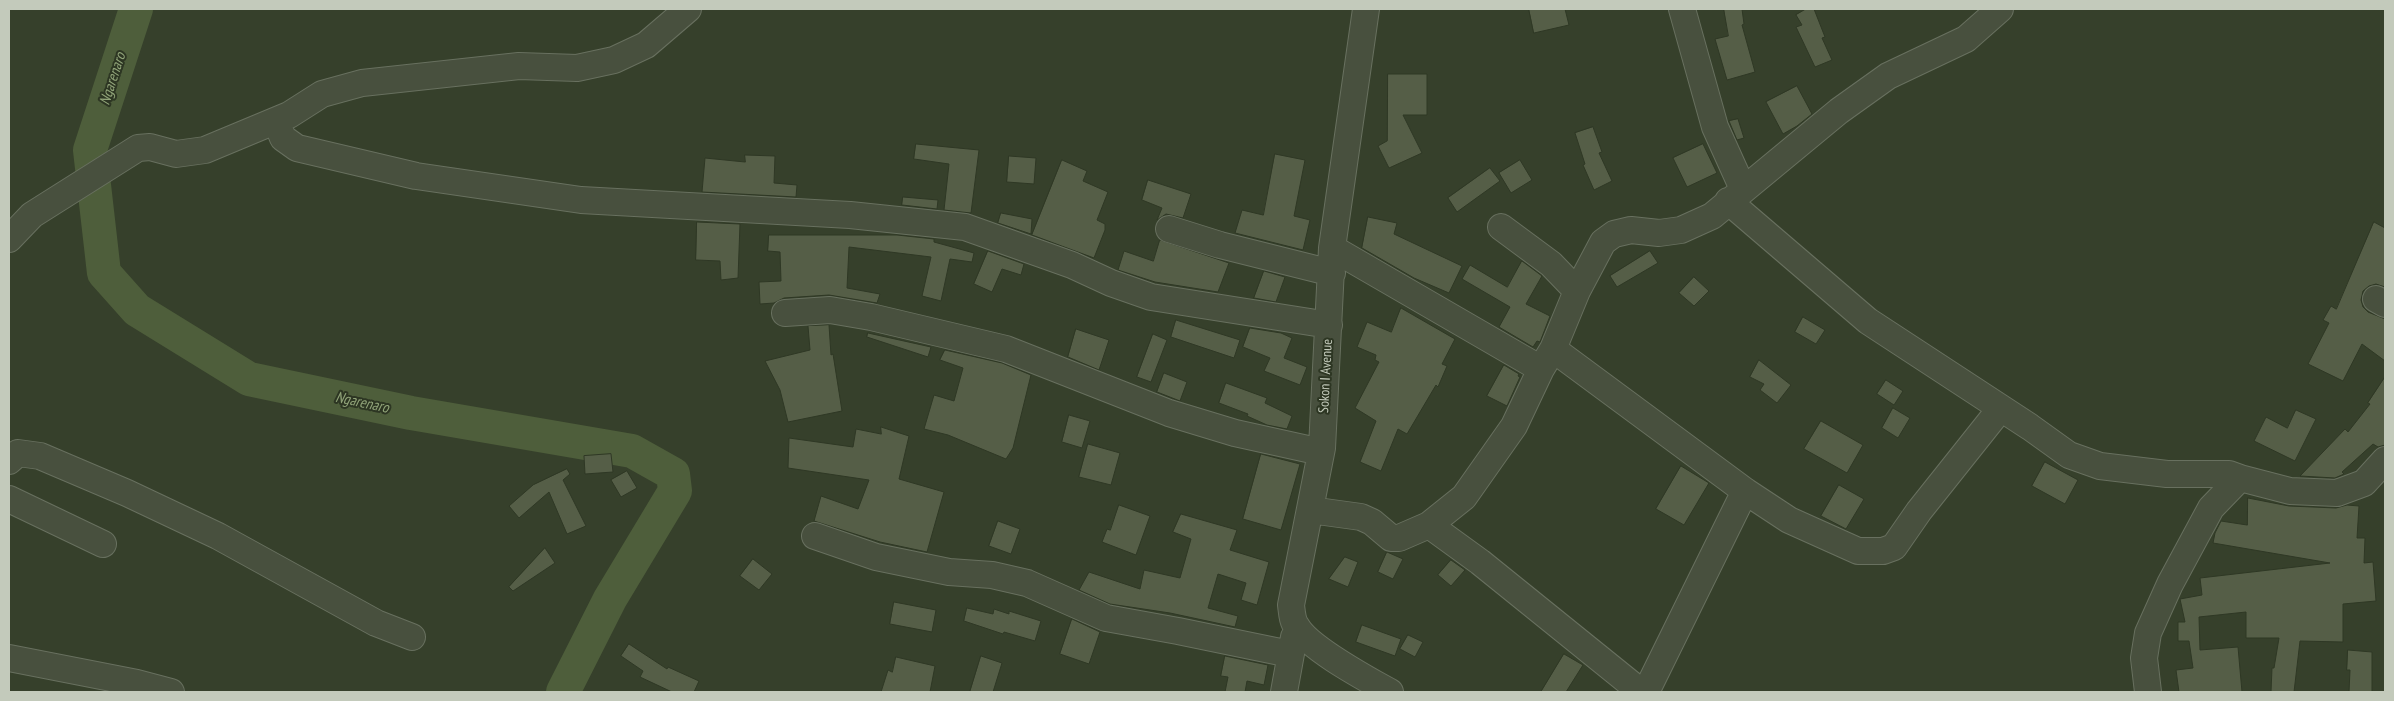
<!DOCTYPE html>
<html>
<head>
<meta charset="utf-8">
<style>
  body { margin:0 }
  #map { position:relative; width:2394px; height:701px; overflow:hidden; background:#36402b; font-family:"PT Sans Narrow",sans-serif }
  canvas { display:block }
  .frame { position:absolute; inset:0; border:10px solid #c3cabb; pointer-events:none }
</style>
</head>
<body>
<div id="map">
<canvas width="2394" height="701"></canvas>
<div class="frame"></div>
</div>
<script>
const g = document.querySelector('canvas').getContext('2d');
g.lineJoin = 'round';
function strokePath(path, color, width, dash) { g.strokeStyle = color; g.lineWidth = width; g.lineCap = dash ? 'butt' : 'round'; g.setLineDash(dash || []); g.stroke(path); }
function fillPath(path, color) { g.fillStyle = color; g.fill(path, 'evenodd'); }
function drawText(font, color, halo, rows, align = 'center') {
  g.font = font + ' "PT Sans Narrow",sans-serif'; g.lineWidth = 4; g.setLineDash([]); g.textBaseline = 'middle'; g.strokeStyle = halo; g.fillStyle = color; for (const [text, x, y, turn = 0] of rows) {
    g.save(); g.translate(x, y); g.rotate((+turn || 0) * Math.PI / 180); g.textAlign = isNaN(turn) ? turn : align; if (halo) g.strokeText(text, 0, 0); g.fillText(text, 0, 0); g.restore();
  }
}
const river = new Path2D(`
  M 136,9 L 90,150 L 104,273 L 137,310 L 249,379 L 411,413 L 632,451 L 673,474 L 675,491 L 610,599 L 563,692`);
const building = new Path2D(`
  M 1529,9 L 1565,9 L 1569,25 L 1534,33 Z
  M 1724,9 L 1742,9 L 1744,24 L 1742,25 L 1755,72 L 1727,80 L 1715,39 L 1728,36 Z
  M 1806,9 L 1814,9 L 1825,37 L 1822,38 L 1832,60 L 1815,67 L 1796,27 L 1802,25 L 1796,15 Z
  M 1388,74 L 1427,74 L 1427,115 L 1403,115 L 1422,153 L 1389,168 L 1378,146 L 1387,141 Z
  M 1797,86 L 1812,114 L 1797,126 L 1783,134 L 1766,102 Z
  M 1738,119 L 1744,138 L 1737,140 L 1729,121 Z
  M 1593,127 L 1602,152 L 1599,153 L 1612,181 L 1594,190 L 1583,165 L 1585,164 L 1575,133 Z
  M 916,144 L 979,150 L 971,213 L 944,210 L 949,164 L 914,159 Z
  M 1703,144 L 1717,173 L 1687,187 L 1673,158 Z
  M 1275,154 L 1305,160 L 1294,216 L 1310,220 L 1303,250 L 1235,233 L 1242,210 L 1263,215 Z
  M 745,155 L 775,156 L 774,183 L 797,185 L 796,197 L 702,192 L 705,158 L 745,162 Z
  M 1009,156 L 1036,158 L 1034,184 L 1007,182 Z
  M 1062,160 L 1087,171 L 1083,181 L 1108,192 L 1097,220 L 1105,224 L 1105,230 L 1094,258 L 1032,235 Z
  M 1520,160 L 1532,180 L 1511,193 L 1499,173 Z
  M 1490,168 L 1500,181 L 1457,212 L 1448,198 Z
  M 1148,180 L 1191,194 L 1183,218 L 1166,214 L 1157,220 L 1162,208 L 1142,200 Z
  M 903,197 L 938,200 L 937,209 L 902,205 Z
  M 1001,213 L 1032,219 L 1031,234 L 998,223 Z
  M 1368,217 L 1397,223 L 1394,234 L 1462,266 L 1449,293 L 1414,278 L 1362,248 Z
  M 697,222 L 740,224 L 738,278 L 721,280 L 720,261 L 696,260 Z
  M 2374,222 L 2385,228 L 2385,287 L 2376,284 L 2369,286 L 2363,291 L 2361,300 L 2363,307 L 2368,312 L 2385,319 L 2385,361 L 2362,344 L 2343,381 L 2308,364 L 2329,323 L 2323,320 L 2331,306 L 2336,309 Z
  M 769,235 L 897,235 L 934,239 L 934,242 L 974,253 L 972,262 L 950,259 L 941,301 L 922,296 L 931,257 L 849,247 L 847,288 L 880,294 L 877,303 L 829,295 L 784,298 L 774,303 L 760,304 L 759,282 L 781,281 L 780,252 L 768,251 Z
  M 1160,240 L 1229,263 L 1218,292 L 1155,282 L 1118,270 L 1124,251 L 1153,261 Z
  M 988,251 L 1024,264 L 1021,275 L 1002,269 L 992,292 L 974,284 Z
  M 1650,251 L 1658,263 L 1617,287 L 1610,276 Z
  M 1522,261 L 1542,276 L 1526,304 L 1550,316 L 1540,342 L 1537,341 L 1533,347 L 1499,327 L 1510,307 L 1462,279 L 1470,265 L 1507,287 Z
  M 1264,271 L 1285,277 L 1276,302 L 1254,298 Z
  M 1694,277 L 1709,291 L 1694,306 L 1679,293 Z
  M 1401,308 L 1455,339 L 1442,364 L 1447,366 L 1438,387 L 1436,385 L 1407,434 L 1398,429 L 1381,471 L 1360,462 L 1376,421 L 1355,408 L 1379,362 L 1375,360 L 1376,355 L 1357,347 L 1367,322 L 1391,332 Z
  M 1803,317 L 1825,330 L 1816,344 L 1795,332 Z
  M 1176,320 L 1240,340 L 1234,358 L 1171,337 Z
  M 829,325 L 831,355 L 833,354 L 842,411 L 788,422 L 780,390 L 765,361 L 810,350 L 808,326 Z
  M 1250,328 L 1281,333 L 1292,338 L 1284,358 L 1307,367 L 1300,385 L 1264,371 L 1270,358 L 1243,347 Z
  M 1076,329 L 1109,340 L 1099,370 L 1068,357 Z
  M 868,333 L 931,347 L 928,357 L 867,337 Z
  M 1153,334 L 1167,340 L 1151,382 L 1137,377 Z
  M 945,350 L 1002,363 L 1031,375 L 1013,448 L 1006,459 L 948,435 L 924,429 L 934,395 L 954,401 L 963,368 L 940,360 Z
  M 1759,360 L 1791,385 L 1777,403 L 1760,390 L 1764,384 L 1750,377 Z
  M 1504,365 L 1519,374 L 1518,376 L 1520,377 L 1507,406 L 1487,396 Z
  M 1164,373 L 1187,382 L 1180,401 L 1157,392 Z
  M 2385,377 L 2385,445 L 2378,447 L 2373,444 L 2342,472 L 2344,474 L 2335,478 L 2300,476 L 2345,429 L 2348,432 L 2370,404 L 2368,403 Z
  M 1886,380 L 1903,391 L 1894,405 L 1877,394 Z
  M 1226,383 L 1267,398 L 1265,403 L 1292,416 L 1287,429 L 1267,425 L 1247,416 L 1248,414 L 1219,403 Z
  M 1893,408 L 1910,418 L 1898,438 L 1882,428 Z
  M 2296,410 L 2316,419 L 2295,461 L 2254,441 L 2266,417 L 2287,428 Z
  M 1069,415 L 1090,421 L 1082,448 L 1062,442 Z
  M 1821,421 L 1863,445 L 1847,473 L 1804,449 Z
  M 881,427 L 909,436 L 899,479 L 944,492 L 927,552 L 880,542 L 814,521 L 821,496 L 858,509 L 869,480 L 788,468 L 789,438 L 853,447 L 856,429 L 881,434 Z
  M 1088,444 L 1120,453 L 1111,485 L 1079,477 Z
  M 611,454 L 613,472 L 585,474 L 584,456 Z
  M 1261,454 L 1300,464 L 1281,530 L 1243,519 Z
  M 2045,462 L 2078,480 L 2065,504 L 2032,486 Z
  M 1681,466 L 1709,483 L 1684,525 L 1656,509 Z
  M 567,469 L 570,474 L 563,480 L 586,526 L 567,534 L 549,492 L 519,518 L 509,506 L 533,485 Z
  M 627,471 L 637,488 L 621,497 L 611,480 Z
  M 1839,485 L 1864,499 L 1846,529 L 1821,516 Z
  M 2248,498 L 2289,506 L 2336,508 L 2347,505 L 2359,506 L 2357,538 L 2365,538 L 2364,563 L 2373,562 L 2376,601 L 2343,604 L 2343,642 L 2300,641 L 2294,692 L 2271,692 L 2272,668 L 2274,668 L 2279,638 L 2246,638 L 2246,612 L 2199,617 L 2200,650 L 2238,647 L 2242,692 L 2179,692 L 2176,670 L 2193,668 L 2189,641 L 2178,641 L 2178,622 L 2185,622 L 2180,599 L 2202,595 L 2200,578 L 2330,563 L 2213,543 L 2215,533 L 2221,521 L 2247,525 Z
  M 1119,505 L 1150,516 L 1136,555 L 1102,542 L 1107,529 L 1110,530 Z
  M 1181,514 L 1237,530 L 1230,550 L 1269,562 L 1257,605 L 1241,600 L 1246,583 L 1218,574 L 1208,608 L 1238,616 L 1235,627 L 1170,613 L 1110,604 L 1079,590 L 1089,572 L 1140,589 L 1144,570 L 1180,578 L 1191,539 L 1173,532 Z
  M 998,521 L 1020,529 L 1011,554 L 989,546 Z
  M 545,548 L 555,563 L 513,591 L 509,587 Z
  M 1387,552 L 1403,559 L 1393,579 L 1378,572 Z
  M 1345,557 L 1358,562 L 1348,587 L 1329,579 Z
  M 753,559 L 772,574 L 759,590 L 740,576 Z
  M 1451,560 L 1465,570 L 1451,586 L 1438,575 Z
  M 894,602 L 936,610 L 932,632 L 890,624 Z
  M 967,608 L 993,614 L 994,609 L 1009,614 L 1009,611 L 1041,621 L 1035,641 L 1004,632 L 1003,634 L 964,621 Z
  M 1072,619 L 1100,632 L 1089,664 L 1060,654 Z
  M 1362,625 L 1401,639 L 1395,656 L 1356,642 Z
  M 1408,635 L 1423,642 L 1415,657 L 1400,649 Z
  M 629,644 L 667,669 L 668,667 L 699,681 L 694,692 L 672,692 L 640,677 L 643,671 L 621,656 Z
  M 2348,650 L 2372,652 L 2372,692 L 2349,692 L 2350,670 L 2347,670 Z
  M 1564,654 L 1583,665 L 1566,692 L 1541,692 Z
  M 981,656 L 1002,663 L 993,692 L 970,692 Z
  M 1225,656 L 1268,665 L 1264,685 L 1247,681 L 1245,692 L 1225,692 L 1228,677 L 1221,676 Z
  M 896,657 L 935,666 L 930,692 L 881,692 L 888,670 L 892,672 Z`);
const minor = new Path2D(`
  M 1366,9 L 1332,248 L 1322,448 L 1291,605 C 1292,612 1292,621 1297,627 C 1310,649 1367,679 1390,692
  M 1682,9 L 1715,127 L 1743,189
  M 276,121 L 283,138 L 297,148 L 416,176 L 581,200 L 850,215 L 965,227 L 1072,265 L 1111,283 L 1151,297 L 1329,325
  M 1728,201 L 1868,321 L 2030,427 L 2069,455 L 2100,466 L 2167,474 L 2229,474 L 2240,478
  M 1501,227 L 1551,264 L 1577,291
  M 1169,229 L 1220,245 L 1332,273
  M 9,239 L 32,215 L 138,148 L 150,147 L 176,154 L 205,150 L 289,115 L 322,94 L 362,83 L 519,66 L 577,68 L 614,60 L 646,45 L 688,9
  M 1332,248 L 1541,369
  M 2376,299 L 2385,304
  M 785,313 L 830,310 L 871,317 L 1006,349 L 1169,413 L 1235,433 L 1321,452
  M 1553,349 L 1745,491 L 1789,520 L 1858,551 L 1883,551 L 1894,547 L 1919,511 L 2001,408
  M 9,461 L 18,453 L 40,456 L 127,493 L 218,536 L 376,623 L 412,637
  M 9,499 L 103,544
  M 1310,510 L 1361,517 L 1372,522 L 1391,538 L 1399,538 L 1429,525 L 1464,497 L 1514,426 L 1541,369 L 1553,349 L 1577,291 L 1603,242 L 1614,234 L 1631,230 L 1659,233 L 1681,230 L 1712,216 L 1839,111 L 1888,76 L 1966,39 L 2000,9
  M 1429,525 L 1480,562 L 1641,692
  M 815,536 L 876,557 L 949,572 L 992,575 L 1027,583 L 1106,618 L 1178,631 L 1290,654
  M 9,658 L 137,683 L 171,692
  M 1284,692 L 1294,637
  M 1646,692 L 1745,491
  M 2148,692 L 2144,658 L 2148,633 L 2170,584 L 2211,508 L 2240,478 L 2290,491 L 2337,493 L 2364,483 L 2385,460`);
const streetNames = [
  ["Sokon I Avenue",1326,376,-87]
];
const waterNames = [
  ["Ngarenaro",113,79,-72],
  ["Ngarenaro",362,403,12]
];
strokePath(river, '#4e5e3b', 34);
fillPath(building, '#555e47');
strokePath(building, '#2f3825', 1);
strokePath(minor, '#68705f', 28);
strokePath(minor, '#48503e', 26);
drawText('14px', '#c3cabb', '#2d3623', streetNames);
drawText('italic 15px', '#91a479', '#2d3623', waterNames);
</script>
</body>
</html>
